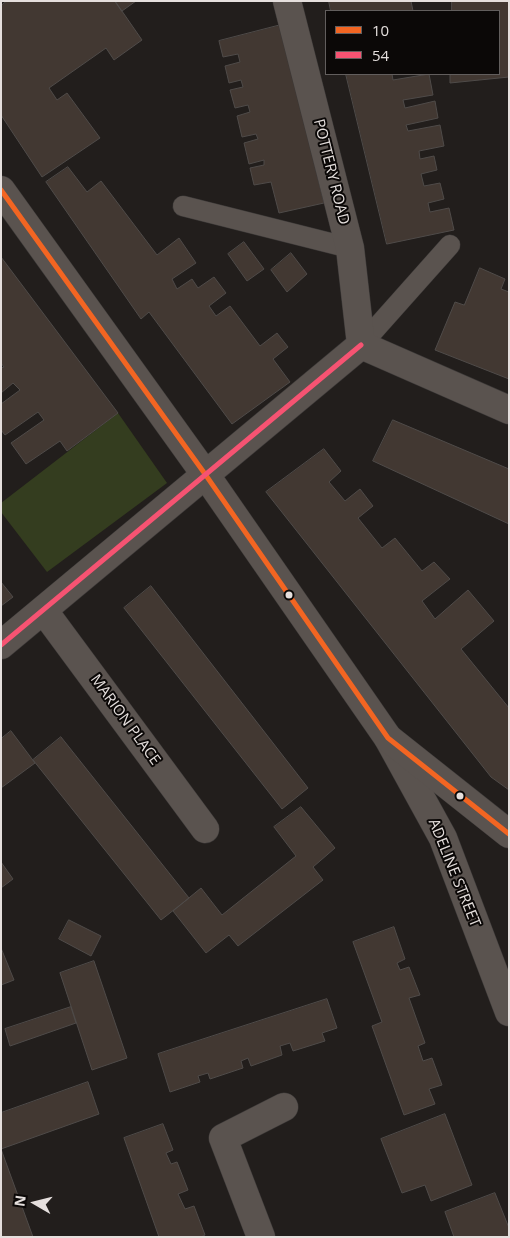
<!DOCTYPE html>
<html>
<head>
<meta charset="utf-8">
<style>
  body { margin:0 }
  #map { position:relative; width:510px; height:1238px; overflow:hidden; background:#221e1c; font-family:"Open Sans",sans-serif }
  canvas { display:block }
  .frame { position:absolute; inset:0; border:2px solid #e5dfdd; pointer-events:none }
  .legend { position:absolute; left:325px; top:10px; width:175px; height:65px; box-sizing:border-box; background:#0b0807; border:1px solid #625e5d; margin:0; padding:6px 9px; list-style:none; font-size:15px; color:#e5dfdd }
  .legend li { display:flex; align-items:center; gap:10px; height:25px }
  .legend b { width:25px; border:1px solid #625e5d }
  .north { position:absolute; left:10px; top:1178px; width:50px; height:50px; -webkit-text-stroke:4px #0b0807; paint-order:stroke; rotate:278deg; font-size:14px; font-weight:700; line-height:20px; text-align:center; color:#e5dfdd }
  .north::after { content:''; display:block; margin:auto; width:18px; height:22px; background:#e5dfdd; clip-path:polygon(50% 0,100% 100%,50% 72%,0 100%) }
</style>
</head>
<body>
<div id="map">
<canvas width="510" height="1238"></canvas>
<div class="frame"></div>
<ul class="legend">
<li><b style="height:6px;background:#f26522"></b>10</li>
<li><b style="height:6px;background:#f65372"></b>54</li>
</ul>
<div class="north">N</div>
</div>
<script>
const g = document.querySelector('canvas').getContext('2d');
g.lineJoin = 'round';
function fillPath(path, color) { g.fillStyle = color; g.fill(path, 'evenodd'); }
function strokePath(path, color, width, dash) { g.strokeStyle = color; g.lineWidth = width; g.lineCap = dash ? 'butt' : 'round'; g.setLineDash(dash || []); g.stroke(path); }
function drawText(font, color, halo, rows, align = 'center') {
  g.font = font + ' "Open Sans",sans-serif'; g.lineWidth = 4; g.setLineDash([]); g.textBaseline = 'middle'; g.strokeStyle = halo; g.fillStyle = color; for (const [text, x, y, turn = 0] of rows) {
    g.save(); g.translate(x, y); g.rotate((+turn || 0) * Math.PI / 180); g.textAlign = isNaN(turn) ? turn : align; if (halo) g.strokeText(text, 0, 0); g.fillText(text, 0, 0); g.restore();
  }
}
const green = new Path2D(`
  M 118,413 L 167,483 L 47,572 L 1,512 L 1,503 Z`);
const building = new Path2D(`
  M 7,1 L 115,1 L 142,40 L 114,60 L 106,48 L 49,88 L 57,100 L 67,93 L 100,138 L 42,177 L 1,115 L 1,6 Z
  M 115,1 L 136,1 L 122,11 Z
  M 329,1 L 411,1 L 413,11 L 331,11 Z
  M 452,1 L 509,1 L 509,77 L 450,83 L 450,74 L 499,74 L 499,11 L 452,11 Z
  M 281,25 L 324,203 L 279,213 L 271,182 L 254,185 L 250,168 L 264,165 L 264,160 L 249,164 L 244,143 L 258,139 L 256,134 L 242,137 L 237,116 L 250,112 L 248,105 L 235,108 L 230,90 L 243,87 L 241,80 L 229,83 L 225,66 L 240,62 L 238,54 L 223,57 L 219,41 Z
  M 346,74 L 392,74 L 393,80 L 429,74 L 433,95 L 403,100 L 405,108 L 435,101 L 438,118 L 406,125 L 408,131 L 440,125 L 444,146 L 419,151 L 420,159 L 434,156 L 437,170 L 421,174 L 424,186 L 440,183 L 444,199 L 428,203 L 430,212 L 449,208 L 454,230 L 387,244 Z
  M 68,167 L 87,192 L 101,181 L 157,255 L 179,238 L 196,263 L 172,279 L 177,289 L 192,279 L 198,288 L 214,277 L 226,293 L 209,306 L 216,316 L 230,306 L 260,346 L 277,333 L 288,347 L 273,359 L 290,382 L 232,424 L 149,312 L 141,319 L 46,182 Z
  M 244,242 L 264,269 L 247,281 L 228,254 Z
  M 291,253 L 307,274 L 287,292 L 271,270 Z
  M 1,257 L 118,413 L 67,451 L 60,441 L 26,464 L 11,443 L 44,420 L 38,412 L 5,435 L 1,430 L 1,404 L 20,390 L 13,383 L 1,393 L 1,368 L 4,367 L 1,363 Z
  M 480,268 L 505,279 L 501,289 L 509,292 L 509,379 L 435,350 L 455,302 L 464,305 Z
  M 393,420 L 509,469 L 509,524 L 373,461 Z
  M 324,449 L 341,471 L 329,482 L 345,501 L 360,489 L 373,506 L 358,518 L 382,548 L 395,538 L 422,571 L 434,562 L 450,579 L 422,601 L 435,619 L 468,590 L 494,621 L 461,649 L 509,708 L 509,790 L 491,777 L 266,492 Z
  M 1,582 L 13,597 L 1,606 Z
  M 151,586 L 308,788 L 282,809 L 124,608 Z
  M 11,731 L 35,763 L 1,788 L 1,739 Z
  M 61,737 L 189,898 L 161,920 L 33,760 Z
  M 301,807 L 335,848 L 313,867 L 323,880 L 238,946 L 229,935 L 206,953 L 173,911 L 201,888 L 222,915 L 296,856 L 274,827 Z
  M 1,862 L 13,879 L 1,888 Z
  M 69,920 L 101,936 L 91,956 L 59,939 Z
  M 394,927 L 405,959 L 397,963 L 400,970 L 409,967 L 420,995 L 409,998 L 425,1043 L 418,1046 L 423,1061 L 432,1058 L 442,1085 L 429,1089 L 435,1104 L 404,1115 L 372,1026 L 382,1022 L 353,942 Z
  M 1,948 L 14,980 L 1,985 Z
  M 94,961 L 127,1058 L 92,1070 L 60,973 Z
  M 327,999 L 337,1028 L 322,1033 L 325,1041 L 293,1051 L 290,1043 L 280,1046 L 282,1055 L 251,1066 L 248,1058 L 241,1061 L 243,1068 L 210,1079 L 208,1073 L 198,1076 L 200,1082 L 170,1092 L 158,1054 Z
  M 71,1007 L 76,1023 L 10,1046 L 5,1029 Z
  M 88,1082 L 99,1114 L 1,1149 L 33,1237 L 1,1237 L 1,1113 Z
  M 445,1114 L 472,1185 L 431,1201 L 425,1185 L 402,1193 L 381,1139 Z
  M 163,1124 L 173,1150 L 166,1153 L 171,1164 L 177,1162 L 188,1190 L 178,1194 L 185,1209 L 194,1206 L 205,1235 L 201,1237 L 159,1237 L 124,1138 Z
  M 495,1193 L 509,1228 L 509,1237 L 454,1237 L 445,1212 Z`);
const service = new Path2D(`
  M 183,206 L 350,248
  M 361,345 L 450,245`);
const minor = new Path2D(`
  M 287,1 L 350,248 L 361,345
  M 361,345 L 509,410
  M 44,611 L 205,829
  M 1,645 L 361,345
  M 388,738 L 443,838 L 509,1012
  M 261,1237 L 223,1138 L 284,1107`);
const tertiary = new Path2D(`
  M 1,190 L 205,474 L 388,738 L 509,834`);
const bus1 = new Path2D(`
  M 1,190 L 205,474 L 388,738 L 509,834`);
const bus2 = new Path2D(`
  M 1,645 L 361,345`);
const markers = [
  [289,595,4.5,"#e5dfdd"],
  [460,796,4.5,"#e5dfdd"]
];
const streetNames = [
  ["POTTERY ROAD",331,172,76],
  ["MARION PLACE",125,720,54],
  ["ADELINE STREET",454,873,68]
];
fillPath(green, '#343d1f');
fillPath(building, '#423832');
strokePath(building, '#4f4b49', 1);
strokePath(service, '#3c3938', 21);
strokePath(minor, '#3c3938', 29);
strokePath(tertiary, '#3c3938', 29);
strokePath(service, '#5a534f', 20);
strokePath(minor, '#5a534f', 28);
strokePath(tertiary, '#5a534f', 28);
strokePath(bus1, '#f26522', 5);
strokePath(bus2, '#f65372', 5);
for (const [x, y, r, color] of markers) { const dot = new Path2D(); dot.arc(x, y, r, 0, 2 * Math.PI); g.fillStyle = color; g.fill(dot); strokePath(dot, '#0b0807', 2); }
drawText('15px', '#e5dfdd', '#0b0807', streetNames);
</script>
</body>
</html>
